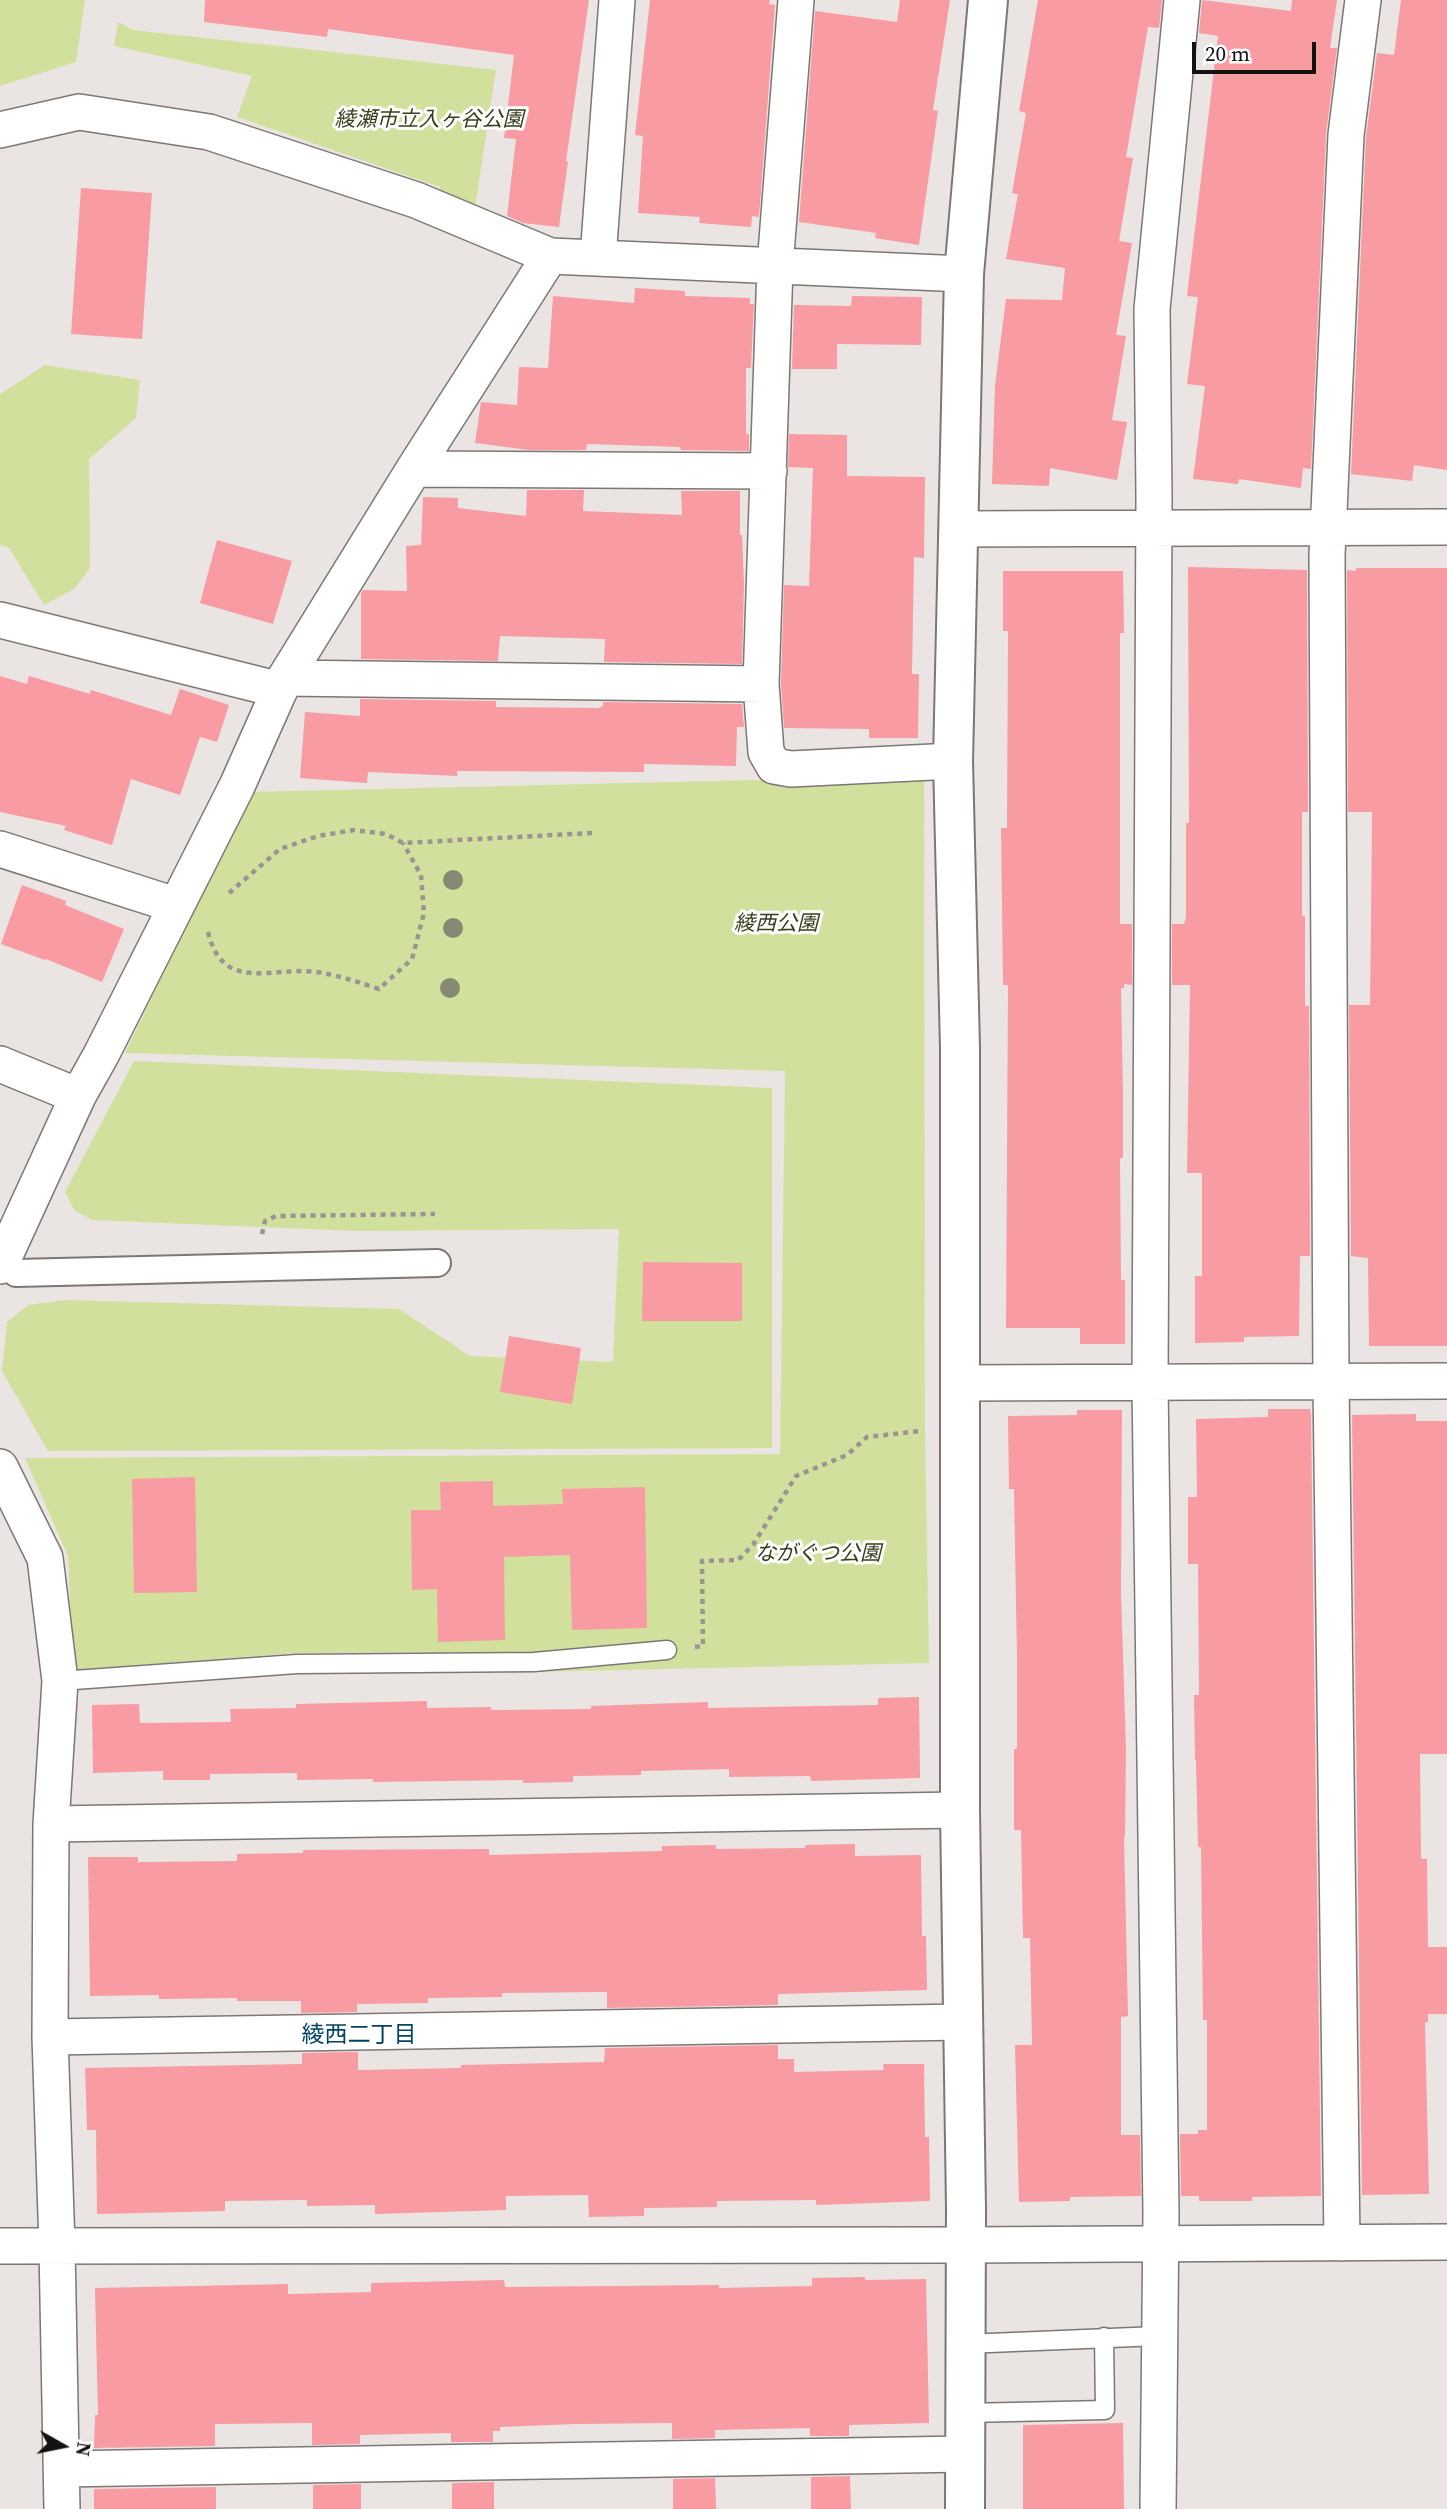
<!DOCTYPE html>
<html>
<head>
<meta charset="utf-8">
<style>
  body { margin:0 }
  #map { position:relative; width:1447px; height:2509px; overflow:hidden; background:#eae5e2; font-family:"Source Serif 4",serif }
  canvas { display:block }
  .north { position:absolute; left:28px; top:2411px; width:70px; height:70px; -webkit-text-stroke:5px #fff; paint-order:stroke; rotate:99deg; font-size:19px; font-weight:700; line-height:28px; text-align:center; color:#141211 }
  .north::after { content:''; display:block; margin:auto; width:24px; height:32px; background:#141211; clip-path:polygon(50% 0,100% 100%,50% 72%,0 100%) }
  .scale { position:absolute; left:1192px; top:42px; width:124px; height:32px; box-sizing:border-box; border:4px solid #141211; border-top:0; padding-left:9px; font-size:21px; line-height:24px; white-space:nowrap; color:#141211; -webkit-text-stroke:5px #fff; paint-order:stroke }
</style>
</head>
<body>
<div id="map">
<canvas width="1447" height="2509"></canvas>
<div class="north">N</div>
<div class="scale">20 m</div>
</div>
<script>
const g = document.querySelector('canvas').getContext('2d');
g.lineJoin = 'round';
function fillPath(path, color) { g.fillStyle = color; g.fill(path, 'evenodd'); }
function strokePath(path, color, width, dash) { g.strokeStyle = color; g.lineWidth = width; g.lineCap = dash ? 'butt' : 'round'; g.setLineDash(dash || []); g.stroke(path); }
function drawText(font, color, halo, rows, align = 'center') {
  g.font = font + ' "Source Serif 4","Noto Sans JP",serif'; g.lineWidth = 6; g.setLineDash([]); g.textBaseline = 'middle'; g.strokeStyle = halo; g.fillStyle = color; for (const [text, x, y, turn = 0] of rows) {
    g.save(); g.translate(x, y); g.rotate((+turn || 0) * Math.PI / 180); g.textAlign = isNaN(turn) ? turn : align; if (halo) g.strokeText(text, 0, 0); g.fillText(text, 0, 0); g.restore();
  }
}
const green = new Path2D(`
  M 0,0 L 85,0 L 76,62 L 0,86 Z
  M 118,22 L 133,30 L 496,70 L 475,207 L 440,198 L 440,187 L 237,117 L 252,76 L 114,46 Z
  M 45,365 L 140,380 L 136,418 L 89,459 L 90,568 L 74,589 L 44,605 L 9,548 L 0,545 L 0,394 Z
  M 924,776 L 925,1430 L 929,1663 L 534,1672 L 533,1652 L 295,1653 L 73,1670 L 68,1556 L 25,1458 L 780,1454 L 785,1071 L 125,1053 L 250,792 Z
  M 134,1061 L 772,1088 L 772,1448 L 48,1451 L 2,1371 L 7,1322 L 28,1305 L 65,1300 L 399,1309 L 470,1356 L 613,1362 L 619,1229 L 357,1231 L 92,1220 L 74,1210 L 65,1192 Z`);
const building = new Path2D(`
  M 205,0 L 589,0 L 566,161 L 568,162 L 559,227 L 523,223 L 507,216 L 516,139 L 504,138 L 514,55 L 328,29 L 327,37 L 204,22 Z
  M 650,0 L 770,0 L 769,4 L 775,5 L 759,217 L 752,216 L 751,227 L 699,223 L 700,217 L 638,213 L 643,136 L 635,135 Z
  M 900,0 L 950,0 L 933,110 L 938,111 L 919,245 L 875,238 L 876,233 L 799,222 L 815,11 L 897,22 Z
  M 1038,0 L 1162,0 L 1159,28 L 1148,27 L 1126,157 L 1133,158 L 1119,241 L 1132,243 L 1116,335 L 1126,336 L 1112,420 L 1127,422 L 1117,480 L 1050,468 L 1049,486 L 992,484 L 995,385 L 1006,299 L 1062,300 L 1065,268 L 1006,259 L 1018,194 L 1012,193 L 1026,113 L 1019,111 Z
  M 1202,0 L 1291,11 L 1292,0 L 1337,0 L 1330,48 L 1337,48 L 1326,134 L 1311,469 L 1303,468 L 1301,488 L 1239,479 L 1238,484 L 1193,479 L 1205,386 L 1187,384 L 1198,297 L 1187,296 L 1218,36 L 1199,33 Z
  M 1401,0 L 1447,0 L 1447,470 L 1414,465 L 1412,481 L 1351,474 L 1366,137 L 1377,53 L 1394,55 Z
  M 81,188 L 152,193 L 142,339 L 71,334 Z
  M 635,288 L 685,291 L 685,296 L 750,298 L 750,304 L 754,304 L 751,368 L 746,368 L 746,434 L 749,434 L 749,451 L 681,450 L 680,447 L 587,444 L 586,450 L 529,450 L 475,443 L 481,402 L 517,405 L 519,367 L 548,368 L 553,296 L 634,303 Z
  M 852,296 L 922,297 L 921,345 L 837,344 L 837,369 L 792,369 L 794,305 L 851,306 Z
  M 789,434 L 847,435 L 847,476 L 925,477 L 924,558 L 914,557 L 912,674 L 919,674 L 918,738 L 869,738 L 869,729 L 784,728 L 781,684 L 784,585 L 809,586 L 813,468 L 788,467 Z
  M 527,490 L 584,490 L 583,511 L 682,515 L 681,491 L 740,491 L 740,535 L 742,535 L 744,584 L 742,664 L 604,662 L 605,639 L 500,636 L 498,661 L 361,659 L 361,593 L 363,590 L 407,591 L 406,546 L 421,545 L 423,497 L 458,498 L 458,508 L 526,516 Z
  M 217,540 L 292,561 L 273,624 L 200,603 Z
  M 1188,567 L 1307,570 L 1308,812 L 1302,812 L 1302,916 L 1305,916 L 1305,1006 L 1309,1006 L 1310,1256 L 1300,1256 L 1299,1336 L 1244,1337 L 1244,1342 L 1195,1343 L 1195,1276 L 1202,1276 L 1202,1173 L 1187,1173 L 1190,985 L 1172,985 L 1172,924 L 1184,924 L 1186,917 L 1186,823 L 1189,823 Z
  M 1356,568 L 1447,568 L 1447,1346 L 1369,1346 L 1368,1258 L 1351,1256 L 1349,1005 L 1370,1005 L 1371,921 L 1372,812 L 1348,812 L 1347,570 L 1356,571 Z
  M 1003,571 L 1123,571 L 1124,633 L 1120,633 L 1120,924 L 1132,924 L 1132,985 L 1124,984 L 1124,988 L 1121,988 L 1123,1095 L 1123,1158 L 1120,1158 L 1121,1280 L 1125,1280 L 1125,1344 L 1080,1344 L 1080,1328 L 1006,1328 L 1008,985 L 1003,985 L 1001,828 L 1007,828 L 1008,631 L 1003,631 Z
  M 0,676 L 27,684 L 29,676 L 90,694 L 91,690 L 171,715 L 180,689 L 229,705 L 217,742 L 200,737 L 180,795 L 131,779 L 112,845 L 64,830 L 66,826 L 0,812 Z
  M 360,699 L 496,701 L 496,707 L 599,708 L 603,706 L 603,702 L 742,704 L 744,727 L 737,727 L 736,766 L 644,764 L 644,772 L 457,771 L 457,776 L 368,772 L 367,783 L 300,778 L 305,712 L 360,716 Z
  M 22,885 L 66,901 L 65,905 L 124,929 L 102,982 L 46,959 L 45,960 L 1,944 Z
  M 643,1262 L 742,1263 L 742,1321 L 642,1321 Z
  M 509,1336 L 581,1348 L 572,1404 L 500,1392 Z
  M 1268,1409 L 1310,1409 L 1311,1416 L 1321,2196 L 1252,2197 L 1252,2201 L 1199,2201 L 1199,2196 L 1181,2196 L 1180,2134 L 1198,2134 L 1198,2130 L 1207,2130 L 1207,2020 L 1203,2020 L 1201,1847 L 1198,1847 L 1196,1760 L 1195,1760 L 1194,1695 L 1199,1695 L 1198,1564 L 1188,1564 L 1188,1497 L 1197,1497 L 1196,1419 L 1268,1417 Z
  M 1077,1410 L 1122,1410 L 1121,1592 L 1126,1749 L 1125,1837 L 1124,1837 L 1128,2016 L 1121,2017 L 1121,2135 L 1140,2135 L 1141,2196 L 1070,2197 L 1070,2201 L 1019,2202 L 1015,2045 L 1032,2045 L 1030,1938 L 1023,1938 L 1021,1830 L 1014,1830 L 1014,1749 L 1017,1749 L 1017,1658 L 1014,1489 L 1009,1489 L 1008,1416 L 1077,1415 Z
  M 1416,1414 L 1416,1421 L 1447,1421 L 1447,1754 L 1420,1754 L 1421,1859 L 1427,1859 L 1428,1947 L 1447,1947 L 1447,2014 L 1428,2014 L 1428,2022 L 1425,2022 L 1429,2194 L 1362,2195 L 1352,1415 Z
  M 195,1477 L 197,1592 L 134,1593 L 132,1479 Z
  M 493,1481 L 493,1506 L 563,1504 L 562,1489 L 645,1487 L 647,1628 L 572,1630 L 570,1555 L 504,1557 L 505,1640 L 438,1642 L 437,1589 L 412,1590 L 411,1510 L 441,1510 L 440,1482 Z
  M 919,1697 L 920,1778 L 811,1781 L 810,1776 L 729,1777 L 729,1769 L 641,1771 L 641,1775 L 573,1776 L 573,1782 L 523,1783 L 523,1780 L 373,1782 L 373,1779 L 297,1780 L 297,1773 L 210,1774 L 210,1780 L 163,1780 L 163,1771 L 93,1773 L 92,1705 L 139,1704 L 140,1723 L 231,1722 L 230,1709 L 296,1708 L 296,1704 L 427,1701 L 427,1708 L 491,1707 L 491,1710 L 591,1709 L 591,1706 L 708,1702 L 708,1708 L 878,1705 L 878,1698 Z
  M 855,1844 L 855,1856 L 921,1855 L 922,1936 L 926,1936 L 927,1990 L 778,1994 L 778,2005 L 607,2008 L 607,1992 L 502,1993 L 502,1997 L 428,1998 L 428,2003 L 357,2004 L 357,2012 L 301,2013 L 301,2001 L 237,2001 L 237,1998 L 159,1999 L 159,1995 L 90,1996 L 88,1857 L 138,1857 L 138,1862 L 237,1861 L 237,1854 L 303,1853 L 303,1850 L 489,1849 L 489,1855 L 662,1851 L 662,1846 L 716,1845 L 716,1849 L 805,1848 L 805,1845 Z
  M 778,2045 L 778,2059 L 794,2059 L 794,2072 L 884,2070 L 883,2064 L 924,2064 L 925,2137 L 929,2137 L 930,2201 L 816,2205 L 816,2200 L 717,2201 L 717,2207 L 644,2208 L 644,2216 L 589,2217 L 588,2195 L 506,2196 L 506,2210 L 375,2214 L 375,2205 L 307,2206 L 307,2200 L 225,2201 L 225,2211 L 97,2214 L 96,2130 L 87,2130 L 85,2068 L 302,2064 L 302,2053 L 358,2052 L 358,2070 L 461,2068 L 461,2065 L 604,2062 L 605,2048 Z
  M 865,2277 L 865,2280 L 926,2279 L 929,2423 L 849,2425 L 849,2436 L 810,2436 L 810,2428 L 715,2430 L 715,2438 L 672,2439 L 672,2423 L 575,2424 L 500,2427 L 500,2431 L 493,2431 L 493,2442 L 451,2442 L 451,2433 L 360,2435 L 360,2444 L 312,2445 L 312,2423 L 215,2424 L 215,2446 L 94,2448 L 95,2415 L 98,2415 L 95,2288 L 288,2284 L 288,2294 L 371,2292 L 371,2283 L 504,2280 L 505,2287 L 719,2285 L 719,2288 L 812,2286 L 812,2278 Z
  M 1123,2423 L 1124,2509 L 1023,2509 L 1023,2425 Z
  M 850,2476 L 851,2509 L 811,2509 L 811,2477 Z
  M 715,2478 L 716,2509 L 673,2509 L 673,2479 Z
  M 494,2482 L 494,2509 L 452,2509 L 452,2483 Z
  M 361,2484 L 361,2509 L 313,2509 L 313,2485 Z
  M 216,2487 L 216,2509 L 94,2509 L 94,2489 Z`);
const path = new Path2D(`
  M 229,893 L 280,849 L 318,836 L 354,830 L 386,834 L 403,843 L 592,833
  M 208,932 C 223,994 272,966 316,972 C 338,975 358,982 379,989 L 412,959 L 424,913 L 421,875 L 403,843
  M 262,1234 L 265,1221 L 276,1216 L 435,1214
  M 695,1647 L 703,1646 L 702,1561 L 738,1560 L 753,1545 L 796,1476 L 847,1455 L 867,1437 L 920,1431`);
const service = new Path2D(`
  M 60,1681 L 297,1664 L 534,1662 L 667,1650
  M 965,2344 L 1158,2336
  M 966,2413 L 1105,2410 L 1104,2337`);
const pedestrian = new Path2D(`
  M 16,1273 L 437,1263`);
const minor = new Path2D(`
  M 0,130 L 79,112 L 209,132 L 416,200 L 550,256 L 964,274
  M 598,258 L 617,0
  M 414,469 L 769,471
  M 960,529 L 1447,527
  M 0,620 L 280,690
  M 285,678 L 761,684 L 775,266 L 796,0
  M 761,684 L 766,752 L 774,766 L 791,769 L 953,761
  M 0,849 L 175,905
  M 0,1064 L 78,1096
  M 0,1266 L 78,1096 L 101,1055 L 237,786 L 285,678 L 414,469 L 550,256
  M 959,1383 L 1447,1381
  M 0,1467 L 45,1558 L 60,1681 L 51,1824 L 50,2037 L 57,2246 L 62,2509
  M 51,1824 L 960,1810
  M 50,2037 L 964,2022
  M 1342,2243 L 1331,1382 L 1327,555 L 1346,135 L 1363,0
  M 0,2246 L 966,2245 L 1447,2242
  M 62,2469 L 965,2454
  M 1158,2509 L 1161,2213 L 1150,1383 L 1154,496 L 1152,309 L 1182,0`);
const tertiary = new Path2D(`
  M 965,2509 L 966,2209 L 960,1810 L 960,1048 L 953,761 L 964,274 L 988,0`);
const trees = [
  [453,880],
  [453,928],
  [450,988]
];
const parkNames = [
  ["綾瀬市立入ヶ谷公園",429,121],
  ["綾西公園",776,925],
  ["ながぐつ公園",818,1555]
];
const neighbourhoodNames = [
  ["綾西二丁目",359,2036]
];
fillPath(green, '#d1e19d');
fillPath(building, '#f89ba2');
strokePath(service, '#7c7775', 21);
strokePath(pedestrian, '#7c7775', 30);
strokePath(minor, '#7c7775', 38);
strokePath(tertiary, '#7c7775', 42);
strokePath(path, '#999593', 4.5, [5, 5]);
strokePath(service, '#fff', 18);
strokePath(pedestrian, '#fff', 26);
strokePath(minor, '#fff', 35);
strokePath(tertiary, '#fff', 38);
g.fillStyle = '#878974';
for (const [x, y] of trees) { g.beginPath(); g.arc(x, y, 10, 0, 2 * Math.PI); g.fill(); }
drawText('italic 21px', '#363e1a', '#fff', parkNames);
drawText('23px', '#004463', '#fff', neighbourhoodNames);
</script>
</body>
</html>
